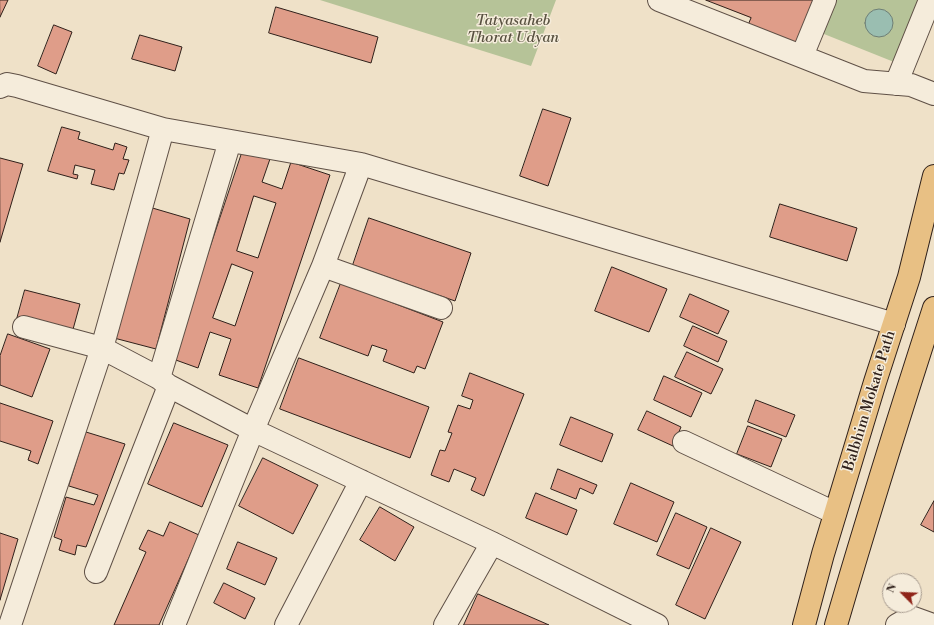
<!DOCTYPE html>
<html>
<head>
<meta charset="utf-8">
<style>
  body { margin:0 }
  #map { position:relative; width:934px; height:625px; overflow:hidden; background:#efe1c8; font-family:"Libre Bodoni",serif }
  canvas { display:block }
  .north { position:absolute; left:882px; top:573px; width:40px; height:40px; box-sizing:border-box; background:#f5ecdb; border:1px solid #a69a8e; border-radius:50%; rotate:294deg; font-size:11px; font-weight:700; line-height:16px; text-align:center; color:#2f201a }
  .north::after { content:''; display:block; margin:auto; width:14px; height:18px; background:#8f2418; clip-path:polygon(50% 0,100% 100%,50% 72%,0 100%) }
</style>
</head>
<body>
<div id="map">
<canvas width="934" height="625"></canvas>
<div class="north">N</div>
</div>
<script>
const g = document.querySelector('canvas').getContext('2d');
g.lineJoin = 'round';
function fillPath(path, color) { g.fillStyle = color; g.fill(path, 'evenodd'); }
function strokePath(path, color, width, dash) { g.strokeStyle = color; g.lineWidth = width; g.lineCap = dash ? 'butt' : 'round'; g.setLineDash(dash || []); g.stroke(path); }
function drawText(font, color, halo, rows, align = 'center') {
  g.font = font + ' "Libre Bodoni",serif'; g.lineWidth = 3; g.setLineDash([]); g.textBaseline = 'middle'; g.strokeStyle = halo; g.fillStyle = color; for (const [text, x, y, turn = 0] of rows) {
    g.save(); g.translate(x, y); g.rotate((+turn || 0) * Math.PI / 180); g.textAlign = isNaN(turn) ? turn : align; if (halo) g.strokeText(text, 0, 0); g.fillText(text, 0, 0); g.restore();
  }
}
const green = new Path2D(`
  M 320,0 L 556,0 L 531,66 Z
  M 832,0 L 919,0 L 894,62 L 819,32 Z`);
const water = new Path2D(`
  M865 23a14 14 0 1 1 28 0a14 14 0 1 1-28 0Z`);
const building = new Path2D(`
  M 0,0 L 8,0 L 0,17 Z
  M 706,0 L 814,0 L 803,47 L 748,25 L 751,18 Z
  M 276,7 L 378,37 L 371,63 L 269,33 Z
  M 54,25 L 72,32 L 56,74 L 38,66 Z
  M 140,35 L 182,47 L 175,71 L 132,59 Z
  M 543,109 L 571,118 L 548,186 L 520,176 Z
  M 62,127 L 80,132 L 78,139 L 113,150 L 115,143 L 127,147 L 123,159 L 129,160 L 124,174 L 119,173 L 114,190 L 91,184 L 95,170 L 75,165 L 73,174 L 78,175 L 77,179 L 48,171 Z
  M 244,147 L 271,156 L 262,182 L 282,189 L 291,162 L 330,175 L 258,388 L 219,375 L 231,339 L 210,332 L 198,368 L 173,359 ZM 254,196 L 276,203 L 258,258 L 237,251 ZM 232,264 L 253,272 L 235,326 L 213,318 Z
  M 0,158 L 23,164 L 0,242 Z
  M 780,204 L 857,228 L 847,261 L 770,237 Z
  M 149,207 L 190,219 L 156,349 L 114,338 Z
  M 369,218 L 471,253 L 455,301 L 353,265 Z
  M 612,267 L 667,289 L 649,332 L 595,311 Z
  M 341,283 L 443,322 L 425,369 L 417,366 L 414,373 L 383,361 L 387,350 L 372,345 L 368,356 L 320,338 Z
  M 25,290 L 80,304 L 72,333 L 17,319 Z
  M 690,294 L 729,311 L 718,334 L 680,317 Z
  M 693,326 L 727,341 L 718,362 L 684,346 Z
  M 8,334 L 50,349 L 32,397 L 0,385 L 0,356 Z
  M 687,352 L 723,369 L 711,394 L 675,377 Z
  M 299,358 L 429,407 L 410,458 L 280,409 Z
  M 470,373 L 524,394 L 484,496 L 471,490 L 476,478 L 454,469 L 449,482 L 431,475 L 440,450 L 445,451 L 452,433 L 448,432 L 458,405 L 470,409 L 473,400 L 462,396 Z
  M 664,376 L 702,393 L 691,417 L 654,400 Z
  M 756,400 L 795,415 L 786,437 L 748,422 Z
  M 0,403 L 53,421 L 38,464 L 28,460 L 31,451 L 0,441 Z
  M 647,411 L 681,427 L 673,446 L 638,430 Z
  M 571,417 L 613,434 L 602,462 L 560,445 Z
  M 174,423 L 228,445 L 202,507 L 148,484 Z
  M 748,426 L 782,439 L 771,467 L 737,454 Z
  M 86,432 L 125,444 L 86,547 L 77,545 L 75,555 L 59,550 L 62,540 L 54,537 L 66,497 L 94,505 L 98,495 L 69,486 Z
  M 263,458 L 318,485 L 293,534 L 239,506 Z
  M 558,469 L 597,485 L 593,494 L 580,488 L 576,499 L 551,489 Z
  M 631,483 L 674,502 L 657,542 L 614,524 Z
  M 536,493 L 577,510 L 567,535 L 526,518 Z
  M 934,501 L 934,532 L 921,525 Z
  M 380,507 L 414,527 L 395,561 L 360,540 Z
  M 676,513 L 707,527 L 689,569 L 657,555 Z
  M 170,522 L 199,535 L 159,625 L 114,625 L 146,552 L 139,549 L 148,530 L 163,536 Z
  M 711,528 L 741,542 L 705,619 L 676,605 Z
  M 0,533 L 18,539 L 0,600 Z
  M 238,542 L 277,558 L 265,585 L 227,569 Z
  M 224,583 L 255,598 L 245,619 L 214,603 Z
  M 478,594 L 549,625 L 464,625 Z`);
const minor = new Path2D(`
  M 659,0 L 864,81 L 911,85 L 934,94
  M 802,56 L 825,0
  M 896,84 L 930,0
  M 0,87 L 7,84 L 17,86 L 163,129 L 361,164 L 894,324
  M 323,266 L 441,308
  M 24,327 L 102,348 L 159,378 L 169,386 L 253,430 L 492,543 L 657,625
  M 159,378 L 230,141
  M 684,442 L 835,513
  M 96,572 L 169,386
  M 10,625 L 102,348 L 163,129
  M 174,625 L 253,430 L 323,266 L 361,164
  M 286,625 L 361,481
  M 445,625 L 492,543
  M 897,625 L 911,617 L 933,625`);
const major = new Path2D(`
  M 804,625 L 823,554 L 875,382 L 909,277 L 934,176
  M 836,625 C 867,519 900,413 934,308`);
const parkNames = [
  ["Tatyasaheb",513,21],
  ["Thorat Udyan",513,38]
];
const streetNames = [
  ["Balbhim Mokate Path",870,401,-73]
];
fillPath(green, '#b6c398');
fillPath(water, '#9abeb1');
strokePath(water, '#6f7f75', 1);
fillPath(building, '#df9d89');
strokePath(building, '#2f201a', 1);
strokePath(minor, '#5f5046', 24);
strokePath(major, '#2f201a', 24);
strokePath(minor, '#f5ecdb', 22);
strokePath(major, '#e8c084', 22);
drawText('italic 15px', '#585140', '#f5ecdb', parkNames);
drawText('15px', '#2f201a', '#f5ecdb', streetNames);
</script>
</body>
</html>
